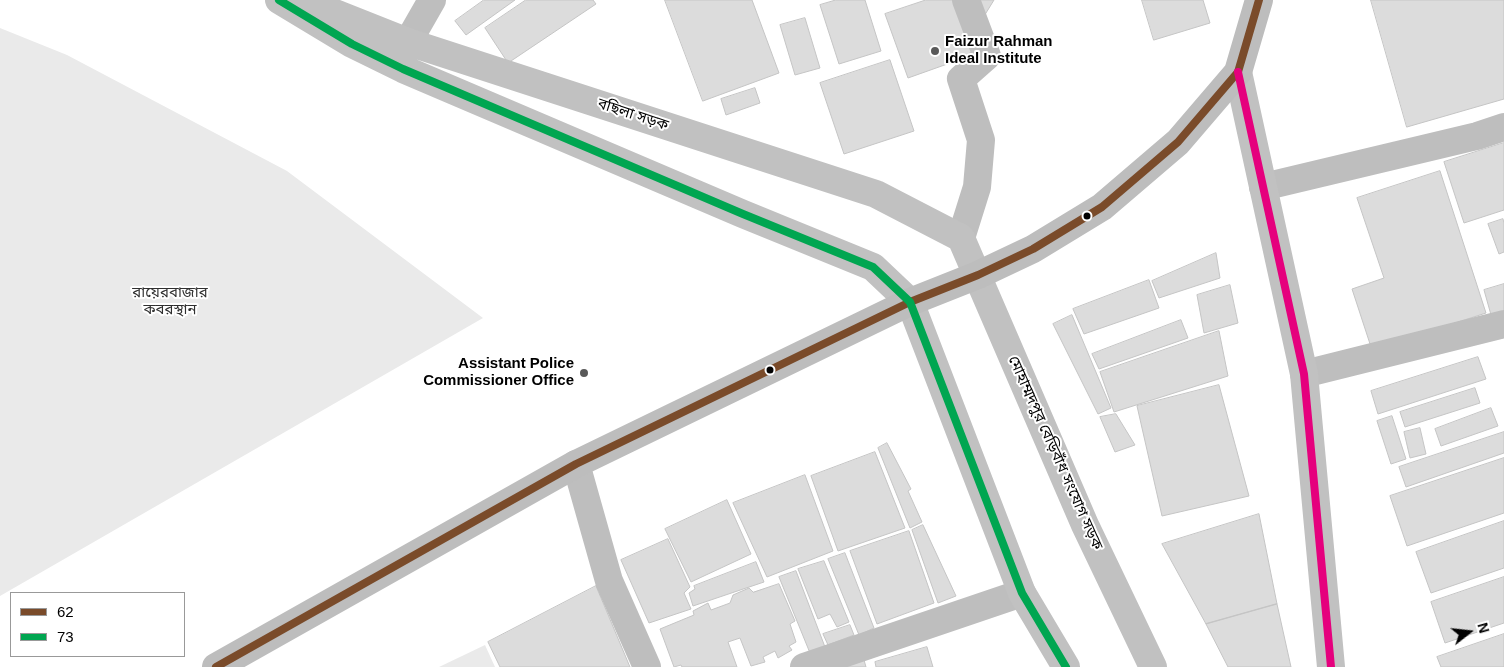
<!DOCTYPE html>
<html>
<head>
<meta charset="utf-8">
<style>
  body { margin:0 }
  #map { position:relative; width:1504px; height:667px; overflow:hidden; background:#fff; font-family:Arial,sans-serif }
  canvas { display:block }
  .legend { position:absolute; left:10px; top:592px; width:175px; height:65px; box-sizing:border-box; background:#fff; border:1px solid #999; margin:0; padding:6px 9px; list-style:none; font-size:15px; color:#000 }
  .legend li { display:flex; align-items:center; gap:10px; height:25px }
  .legend b { width:25px; border:1px solid #999 }
  .north { position:absolute; left:1444px; top:607px; width:50px; height:50px; -webkit-text-stroke:4px #fff; paint-order:stroke; rotate:74deg; font-size:14px; font-weight:700; line-height:20px; text-align:center; color:#000 }
  .north::after { content:''; display:block; margin:auto; width:18px; height:22px; background:#000; clip-path:polygon(50% 0,100% 100%,50% 72%,0 100%) }
</style>
</head>
<body>
<div id="map">
<canvas width="1504" height="667"></canvas>
<ul class="legend">
<li><b style="height:6px;background:#7a4b2a"></b>62</li>
<li><b style="height:6px;background:#00a651"></b>73</li>
</ul>
<div class="north">N</div>
</div>
<script>
const g = document.querySelector('canvas').getContext('2d');
g.lineJoin = 'round';
function fillPath(path, color) { g.fillStyle = color; g.fill(path, 'evenodd'); }
function strokePath(path, color, width, dash) { g.strokeStyle = color; g.lineWidth = width; g.lineCap = dash ? 'butt' : 'round'; g.setLineDash(dash || []); g.stroke(path); }
function drawText(font, color, halo, rows, align = 'center') {
  g.font = font + ' Arial,"Noto Sans Bengali",sans-serif'; g.lineWidth = 4; g.setLineDash([]); g.textBaseline = 'middle'; g.strokeStyle = halo; g.fillStyle = color; for (const [text, x, y, turn = 0] of rows) {
    g.save(); g.translate(x, y); g.rotate((+turn || 0) * Math.PI / 180); g.textAlign = isNaN(turn) ? turn : align; if (halo) g.strokeText(text, 0, 0); g.fillText(text, 0, 0); g.restore();
  }
}
const green = new Path2D(`
  M 0,28 L 67,55 L 287,171 L 483,318 L 0,596 Z
  M 485,645 L 495,667 L 439,667 Z`);
const building = new Path2D(`
  M 484,0 L 515,0 L 466,35 L 455,21 Z
  M 526,0 L 593,0 L 596,4 L 508,63 L 485,28 Z
  M 665,0 L 752,0 L 779,73 L 703,101 Z
  M 836,0 L 865,0 L 881,51 L 839,64 L 820,5 Z
  M 926,0 L 962,0 L 981,52 L 908,78 L 885,14 Z
  M 970,0 L 994,0 L 978,26 Z
  M 1142,0 L 1203,0 L 1210,23 L 1154,40 Z
  M 1371,0 L 1504,0 L 1504,99 L 1407,127 Z
  M 805,18 L 820,68 L 795,75 L 780,25 Z
  M 890,60 L 914,131 L 844,154 L 820,83 Z
  M 755,88 L 760,103 L 726,115 L 721,99 Z
  M 1504,143 L 1504,210 L 1464,223 L 1444,162 Z
  M 1440,171 L 1486,313 L 1372,350 L 1352,289 L 1384,278 L 1357,198 Z
  M 1503,219 L 1504,223 L 1504,252 L 1499,254 L 1488,224 Z
  M 1216,253 L 1220,278 L 1159,298 L 1152,281 Z
  M 1149,280 L 1159,308 L 1084,334 L 1073,309 Z
  M 1504,284 L 1504,318 L 1493,322 L 1484,290 Z
  M 1230,285 L 1238,323 L 1204,333 L 1197,295 Z
  M 1072,315 L 1111,408 L 1098,414 L 1053,324 Z
  M 1181,320 L 1188,338 L 1099,369 L 1092,354 Z
  M 1219,331 L 1228,376 L 1114,412 L 1100,372 Z
  M 1478,357 L 1486,379 L 1378,414 L 1371,391 Z
  M 1219,385 L 1249,496 L 1162,516 L 1137,406 Z
  M 1475,388 L 1480,403 L 1405,427 L 1400,412 Z
  M 1491,408 L 1498,426 L 1441,446 L 1435,429 Z
  M 1116,414 L 1135,445 L 1115,452 L 1100,417 Z
  M 1392,416 L 1406,459 L 1391,464 L 1377,421 Z
  M 1420,428 L 1426,454 L 1410,458 L 1404,432 Z
  M 1504,432 L 1504,453 L 1406,487 L 1399,467 Z
  M 887,443 L 911,489 L 908,491 L 922,522 L 910,528 L 878,448 Z
  M 875,452 L 905,528 L 838,551 L 811,476 Z
  M 1504,458 L 1504,513 L 1407,546 L 1390,496 Z
  M 805,475 L 833,551 L 767,577 L 733,503 Z
  M 727,500 L 751,554 L 691,582 L 665,529 Z
  M 1259,514 L 1277,604 L 1206,624 L 1162,544 Z
  M 1504,521 L 1504,568 L 1431,593 L 1416,552 Z
  M 923,525 L 956,596 L 938,603 L 912,530 Z
  M 909,531 L 934,603 L 877,624 L 850,551 Z
  M 668,539 L 690,587 L 684,593 L 691,609 L 649,623 L 621,560 Z
  M 845,553 L 874,628 L 859,635 L 828,559 Z
  M 824,561 L 849,622 L 837,627 L 830,614 L 818,619 L 798,569 Z
  M 756,562 L 764,582 L 693,606 L 689,593 L 695,589 L 694,586 Z
  M 796,571 L 825,647 L 810,653 L 779,577 Z
  M 1504,577 L 1504,623 L 1445,643 L 1431,602 Z
  M 779,584 L 795,621 L 790,624 L 796,642 L 789,646 L 792,650 L 778,658 L 775,651 L 763,657 L 765,662 L 751,666 L 740,638 L 728,642 L 737,667 L 682,667 L 681,665 L 674,667 L 660,629 L 694,615 L 693,611 L 708,603 L 711,610 L 730,603 L 733,595 L 749,588 L 753,592 Z
  M 596,586 L 630,667 L 500,667 L 488,642 Z
  M 1277,604 L 1291,667 L 1228,667 L 1206,624 Z
  M 850,625 L 854,635 L 828,645 L 823,634 Z
  M 1504,634 L 1504,667 L 1441,667 L 1437,657 Z
  M 927,647 L 933,667 L 876,667 L 875,662 Z
  M 864,660 L 866,667 L 844,667 Z`);
const street = new Path2D(`
  M 408,42 L 432,0
  M 1263,187 L 1477,136 L 1504,127
  M 961,238 L 977,187 L 981,140 L 961,79 L 987,56 L 966,0
  M 1304,374 L 1504,324
  M 576,464 L 609,581 L 647,667
  M 804,667 L 1022,593`);
const secondary = new Path2D(`
  M 279,0 L 352,44 L 403,69 L 743,214 L 873,267 L 910,302 L 1022,593 L 1066,667
  M 302,0 L 408,42 L 876,194 L 961,238 L 1085,525 L 1153,667
  M 1238,72 L 1304,374 L 1331,667`);
const highway = new Path2D(`
  M 216,667 L 576,464 L 910,302 L 978,275 L 1033,249 L 1102,207 L 1178,142 L 1238,72 L 1259,0`);
const bus1 = new Path2D(`
  M 216,667 L 576,464 L 910,302 L 978,275 L 1033,249 L 1102,207 L 1178,142 L 1238,72 L 1259,0`);
const bus2 = new Path2D(`
  M 279,0 L 352,44 L 403,69 L 743,214 L 873,267 L 910,302 L 1022,593 L 1066,667`);
const bus3 = new Path2D(`
  M 1238,72 L 1304,374 L 1331,667`);
const markers = [
  [935,51,5,"#595959"],
  [1087,216,4.5,"#000"],
  [770,370,4.5,"#000"],
  [584,373,5,"#595959"]
];
const poiNames = [
  ["Faizur Rahman",945,42],
  ["Ideal Institute",945,59],
  ["Assistant Police",574,364,"right"],
  ["Commissioner Office",574,381,"right"]
];
const streetNames = [
  ["বছিলা সড়ক",633,115,18],
  ["মোহাম্মদপুর বেড়িবাঁধ সংযোগ সড়ক",1055,453,66]
];
const parkNames = [
  ["রায়েরবাজার",170,293],
  ["কবরস্থান",170,310]
];
fillPath(green, '#eaeaea');
fillPath(building, '#dcdcdc');
strokePath(building, '#c5c5c5', 1);
strokePath(street, '#bebebe', 28);
strokePath(secondary, '#c1c1c1', 28);
strokePath(highway, '#bdbdbd', 28);
strokePath(bus1, '#7a4b2a', 8);
strokePath(bus2, '#00a651', 8);
strokePath(bus3, '#e5007d', 8);
for (const [x, y, r, color] of markers) { const dot = new Path2D(); dot.arc(x, y, r, 0, 2 * Math.PI); g.fillStyle = color; g.fill(dot); strokePath(dot, '#fff', 2); }
drawText('bold 15px', '#000', '#fff', poiNames, 'left');
drawText('15px', '#000', '#fff', streetNames);
drawText('15px', '#2f2f2f', '#fff', parkNames);
</script>
</body>
</html>
